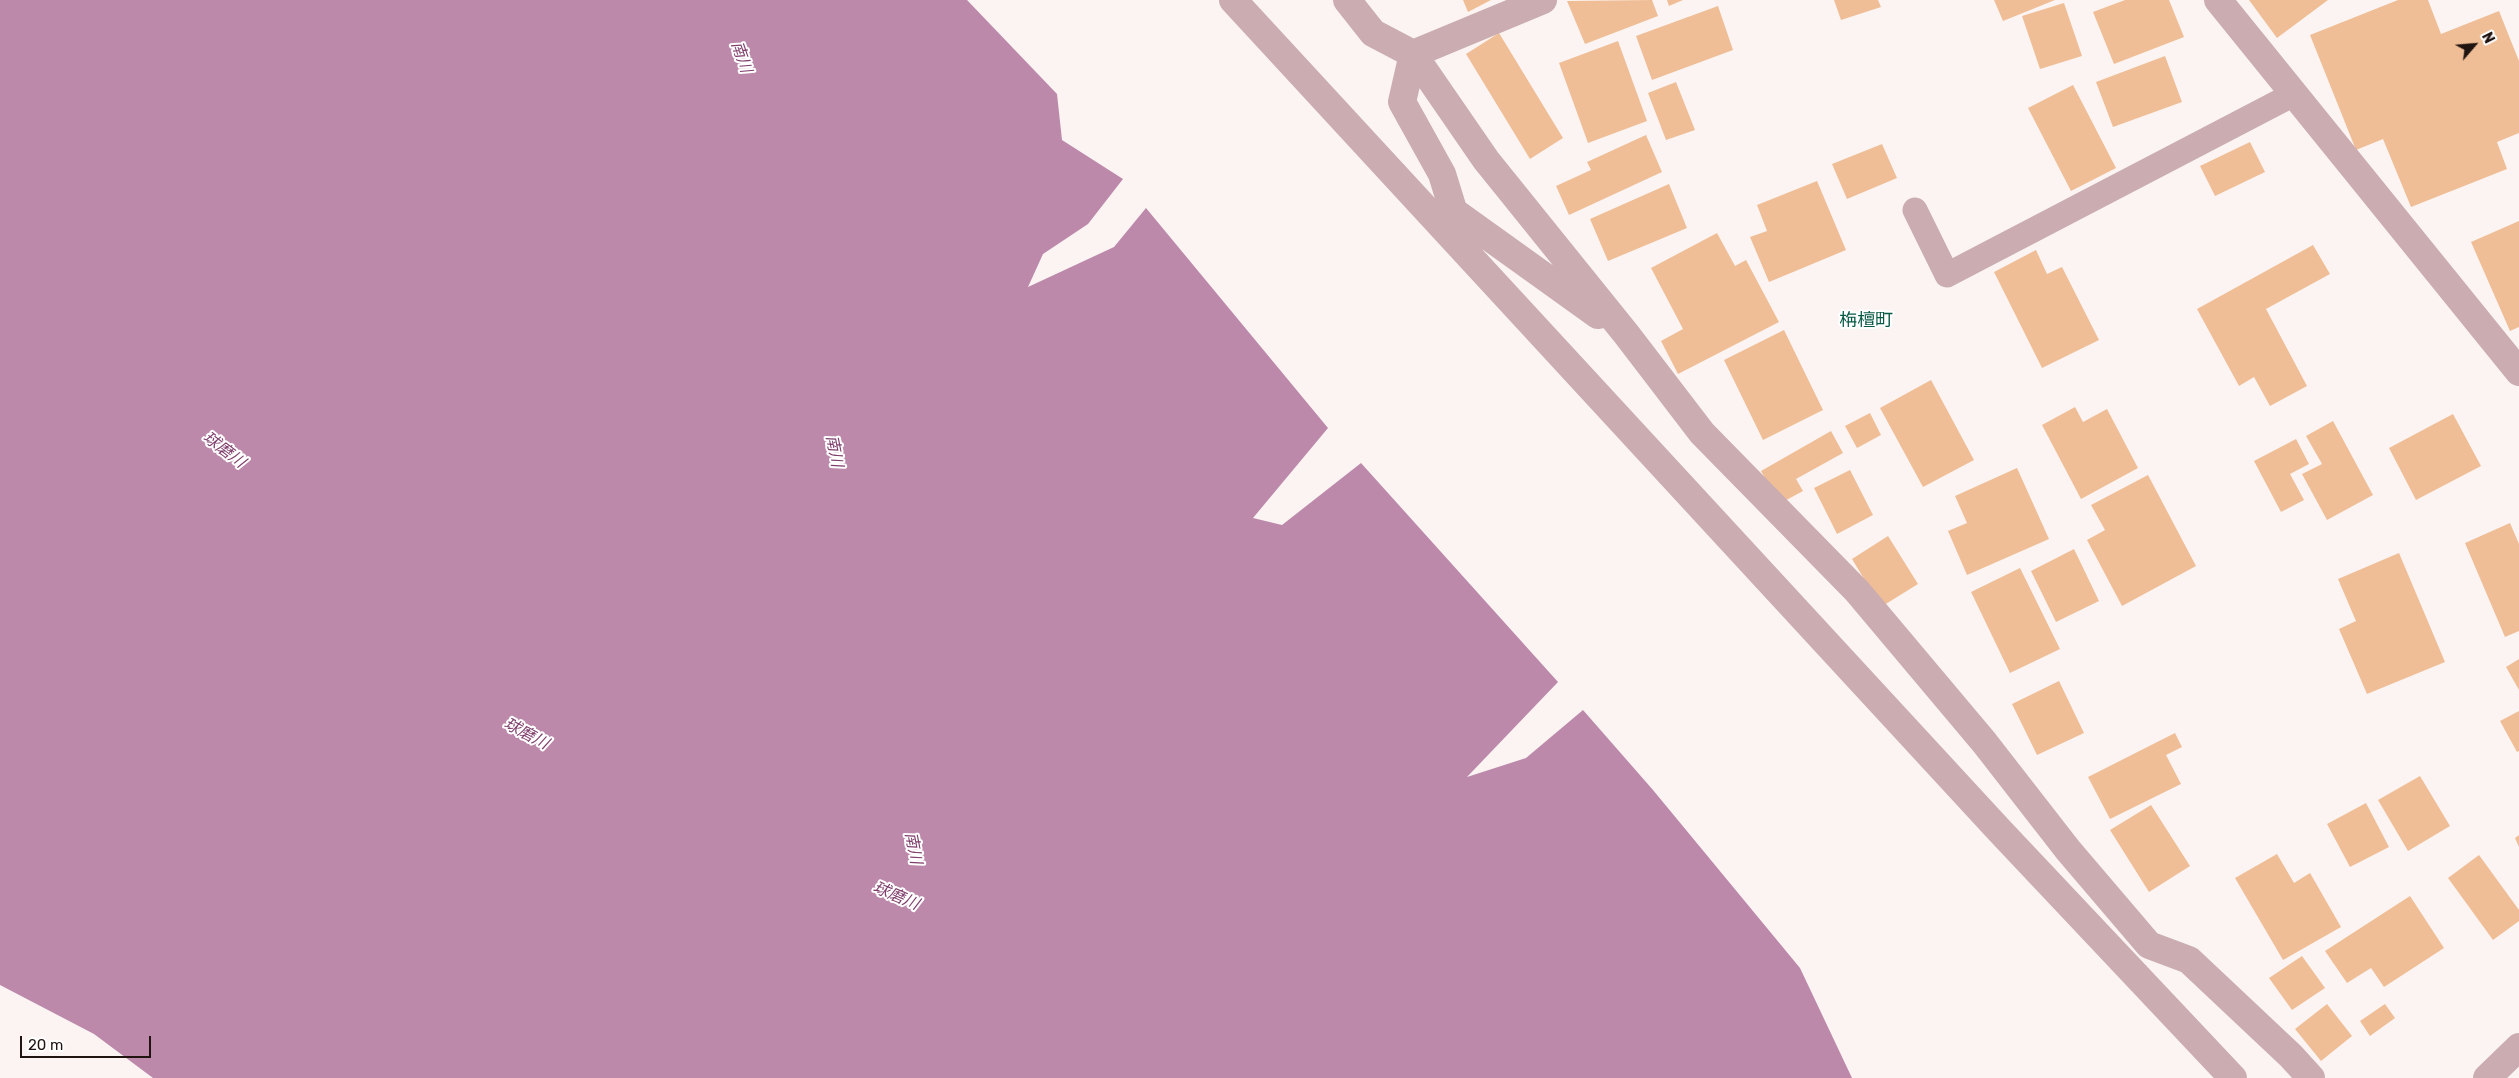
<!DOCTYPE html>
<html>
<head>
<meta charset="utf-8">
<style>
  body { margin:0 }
  #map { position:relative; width:2519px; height:1078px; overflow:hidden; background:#fbf4f2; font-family:Rubik,sans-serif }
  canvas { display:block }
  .north { position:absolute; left:2449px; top:20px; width:50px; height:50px; -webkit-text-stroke:4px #fff; paint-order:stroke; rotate:63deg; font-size:14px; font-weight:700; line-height:20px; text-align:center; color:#201411 }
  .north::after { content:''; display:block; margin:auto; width:18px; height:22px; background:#201411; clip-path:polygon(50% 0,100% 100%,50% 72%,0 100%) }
  .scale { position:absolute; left:20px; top:1036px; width:131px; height:22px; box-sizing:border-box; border:2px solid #201411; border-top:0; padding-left:6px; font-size:15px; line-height:18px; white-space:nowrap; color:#201411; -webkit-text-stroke:4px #fff; paint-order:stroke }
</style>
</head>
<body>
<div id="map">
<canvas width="2519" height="1078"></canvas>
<div class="north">N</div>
<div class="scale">20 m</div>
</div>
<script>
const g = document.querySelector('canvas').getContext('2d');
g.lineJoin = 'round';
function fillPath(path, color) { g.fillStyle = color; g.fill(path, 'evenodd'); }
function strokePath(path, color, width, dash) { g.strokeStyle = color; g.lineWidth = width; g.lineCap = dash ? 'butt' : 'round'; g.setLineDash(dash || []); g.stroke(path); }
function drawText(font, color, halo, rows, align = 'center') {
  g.font = font + ' Rubik,"Noto Sans JP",sans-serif'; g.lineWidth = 4; g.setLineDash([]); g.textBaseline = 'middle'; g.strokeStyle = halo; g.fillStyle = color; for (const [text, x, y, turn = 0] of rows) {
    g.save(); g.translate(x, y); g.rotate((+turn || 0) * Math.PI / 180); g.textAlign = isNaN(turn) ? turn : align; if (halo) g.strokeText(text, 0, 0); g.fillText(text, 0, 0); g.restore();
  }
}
const water = new Path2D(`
  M 0,0 L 967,0 L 1057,94 L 1062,140 L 1123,179 L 1088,224 L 1043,254 L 1028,287 L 1114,247 L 1146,208 L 1328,428 L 1253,518 L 1282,525 L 1361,463 L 1558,682 L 1467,777 L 1526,758 L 1583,710 L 1653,790 L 1800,968 L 1852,1078 L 153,1078 L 94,1034 L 0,985 Z`);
const building = new Path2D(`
  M 1463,0 L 1491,0 L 1468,12 Z
  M 1652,0 L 1658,16 L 1585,44 L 1567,1 Z
  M 1667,0 L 1683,0 L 1669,6 Z
  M 1834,0 L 1878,0 L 1881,7 L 1841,20 Z
  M 1994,0 L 2055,0 L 2003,21 Z
  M 2125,0 L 2169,0 L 2184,37 L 2114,64 L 2093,12 Z
  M 2249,0 L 2328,0 L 2277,38 Z
  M 2398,0 L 2428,0 L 2441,34 L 2499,11 L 2519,61 L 2519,133 L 2497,142 L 2507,169 L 2411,207 L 2383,139 L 2356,150 L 2310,35 Z
  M 2064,3 L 2082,56 L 2040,69 L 2022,16 Z
  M 1718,6 L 1733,50 L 1652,80 L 1636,36 Z
  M 1499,33 L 1563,138 L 1530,159 L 1466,54 Z
  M 1618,41 L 1647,121 L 1588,143 L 1559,63 Z
  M 2165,56 L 2182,102 L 2113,127 L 2096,82 Z
  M 1676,82 L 1695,130 L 1666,140 L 1648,93 Z
  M 2073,85 L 2116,168 L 2071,191 L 2028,108 Z
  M 1646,135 L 1662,172 L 1569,215 L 1556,186 L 1591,170 L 1587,162 Z
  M 2250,142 L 2265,172 L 2215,196 L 2200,166 Z
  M 1882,144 L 1897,178 L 1847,199 L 1832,164 Z
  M 1817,181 L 1846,250 L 1769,282 L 1750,237 L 1767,231 L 1757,205 Z
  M 1669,184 L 1687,228 L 1608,261 L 1590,219 Z
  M 2519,221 L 2519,327 L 2510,331 L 2471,242 Z
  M 1717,233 L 1735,266 L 1746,260 L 1779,322 L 1678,374 L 1661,341 L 1683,329 L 1651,268 Z
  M 2313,245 L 2330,274 L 2266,309 L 2307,386 L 2270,406 L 2254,377 L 2239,386 L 2197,309 Z
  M 2036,250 L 2047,274 L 2062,267 L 2099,340 L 2042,368 L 1994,272 Z
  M 1784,330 L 1823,410 L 1763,440 L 1724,360 Z
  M 1931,380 L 1974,460 L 1923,487 L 1880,408 Z
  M 2075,407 L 2083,422 L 2107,409 L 2138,468 L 2081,499 L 2042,425 Z
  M 1870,413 L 1881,435 L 1857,448 L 1845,426 Z
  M 2453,414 L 2481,466 L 2416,500 L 2389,448 Z
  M 2333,421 L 2373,495 L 2327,520 L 2302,474 L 2322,464 L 2306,436 Z
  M 1831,431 L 1843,453 L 1796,479 L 1803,491 L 1779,504 L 1761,471 Z
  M 2296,439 L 2309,464 L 2290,474 L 2304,500 L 2281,512 L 2254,461 Z
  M 2017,468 L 2049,539 L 1967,575 L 1948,531 L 1967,523 L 1955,496 Z
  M 1850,470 L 1873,515 L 1837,534 L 1814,488 Z
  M 2148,475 L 2196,566 L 2122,606 L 2087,540 L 2105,530 L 2091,505 Z
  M 2510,523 L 2519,544 L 2519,631 L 2505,637 L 2465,543 Z
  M 1888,536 L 1918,584 L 1881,607 L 1852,559 Z
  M 2074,549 L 2099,601 L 2056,622 L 2031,571 Z
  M 2399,553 L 2445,662 L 2367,694 L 2339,629 L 2356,621 L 2338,579 Z
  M 2020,568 L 2060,649 L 2010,673 L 1971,592 Z
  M 2519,659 L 2519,690 L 2506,667 Z
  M 2059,681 L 2084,733 L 2037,755 L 2012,704 Z
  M 2519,711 L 2519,751 L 2517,752 L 2500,721 Z
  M 2175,733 L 2182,747 L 2166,755 L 2181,784 L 2110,819 L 2088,777 Z
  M 2420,776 L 2450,826 L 2408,851 L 2378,800 Z
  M 2366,803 L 2389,847 L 2350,867 L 2327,824 Z
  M 2151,805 L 2190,866 L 2149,892 L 2110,830 Z
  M 2519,835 L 2519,847 L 2515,838 Z
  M 2277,854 L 2294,883 L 2310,873 L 2341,927 L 2283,960 L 2235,878 Z
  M 2479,855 L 2519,910 L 2519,921 L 2493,940 L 2448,878 Z
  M 2410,896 L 2444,948 L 2384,987 L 2371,968 L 2347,983 L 2325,951 Z
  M 2302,956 L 2325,988 L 2292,1010 L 2269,978 Z
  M 2327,1004 L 2352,1036 L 2321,1061 L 2295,1029 Z
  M 2385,1004 L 2395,1018 L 2370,1036 L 2360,1021 Z`);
const lane = new Path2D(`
  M 1915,210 L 1947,275 L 2294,94`);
const street = new Path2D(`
  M 1233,0 L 1999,830 L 2233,1078
  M 1347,0 L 1373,33 L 1413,54 L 1543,0
  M 2218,0 L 2519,372
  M 1413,54 L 1486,160 L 1627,335 L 1702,433 L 1857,591 L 1984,742 L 2068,850 L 2149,945 L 2189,960 L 2291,1056 L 2311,1078
  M 1413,54 L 1402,102 L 1442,174 L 1459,229
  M 1453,211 L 1598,315
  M 2487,1078 L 2519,1047`);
const waterNames = [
  ["南川",741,57,71],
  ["球磨川",224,450,37],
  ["南川",834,451,79],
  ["球磨川",526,734,28],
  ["南川",913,848,79],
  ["球磨川",896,896,23]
];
const quarterNames = [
  ["栴檀町",1866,321]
];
fillPath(water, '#bd89ab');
fillPath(building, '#f0be96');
strokePath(lane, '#caacb1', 25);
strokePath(street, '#caacb1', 28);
drawText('italic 16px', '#7e3d6b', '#fff', waterNames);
drawText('18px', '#085944', '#fff', quarterNames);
</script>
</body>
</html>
